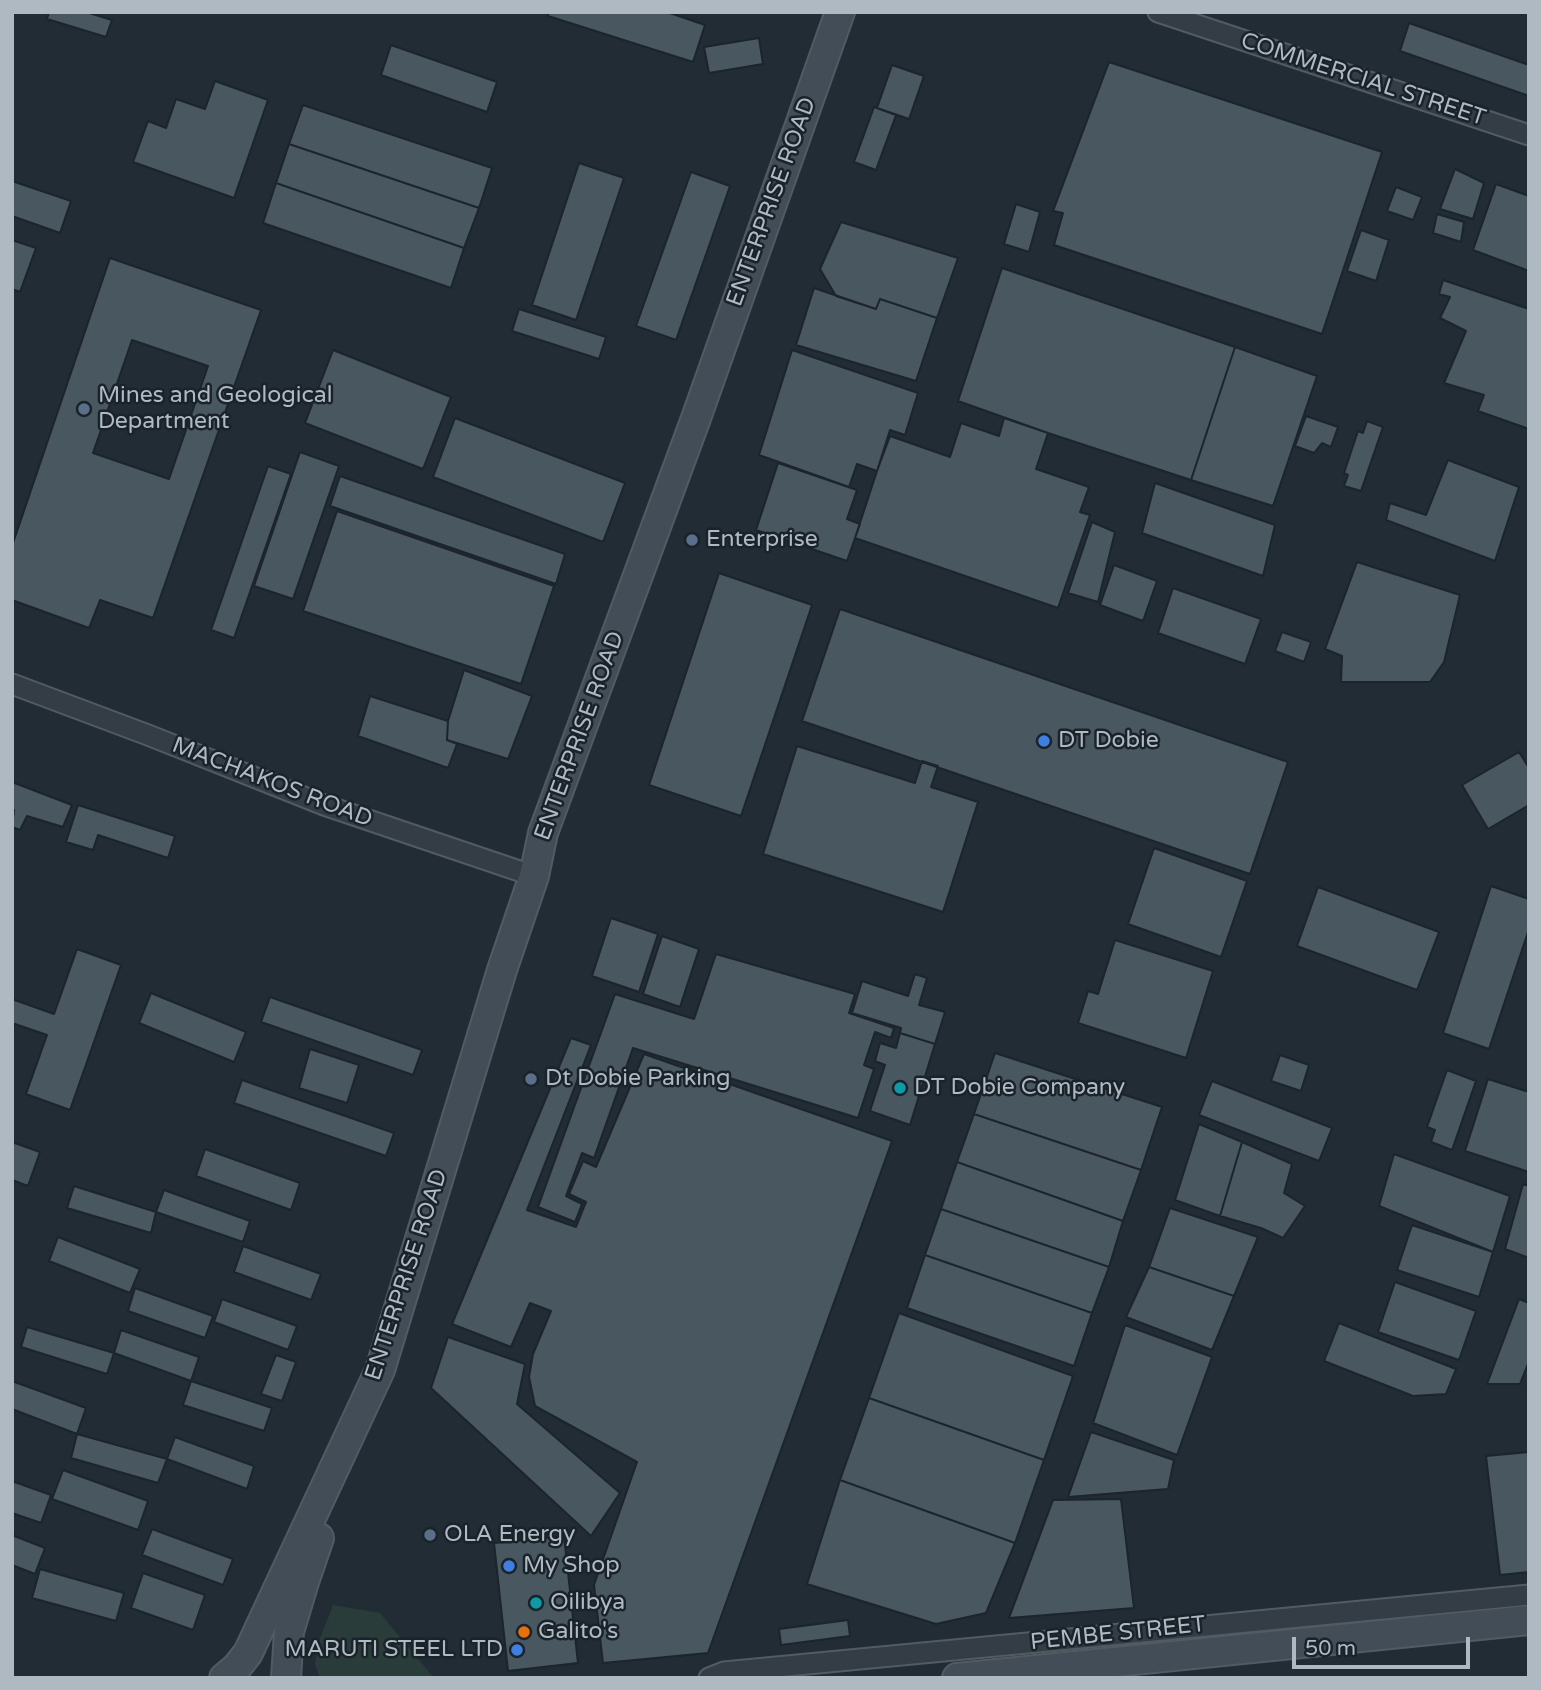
<!DOCTYPE html>
<html>
<head>
<meta charset="utf-8">
<style>
  body { margin:0 }
  #map { position:relative; width:1541px; height:1690px; overflow:hidden; background:#212c34; font-family:"Varela Round",sans-serif }
  canvas { display:block }
  .frame { position:absolute; inset:0; border:14px solid #aeb9c2; pointer-events:none }
  .scale { position:absolute; left:1292px; top:1637px; width:178px; height:32px; box-sizing:border-box; border:4px solid #aeb9c2; border-top:0; padding-left:9px; font-size:21px; line-height:24px; white-space:nowrap; color:#aeb9c2; -webkit-text-stroke:5px #1a222a; paint-order:stroke }
</style>
</head>
<body>
<div id="map">
<canvas width="1541" height="1690"></canvas>
<div class="frame"></div>
<div class="scale">50 m</div>
</div>
<script>
const g = document.querySelector('canvas').getContext('2d');
g.lineJoin = 'round';
function fillPath(path, color) { g.fillStyle = color; g.fill(path, 'evenodd'); }
function strokePath(path, color, width, dash) { g.strokeStyle = color; g.lineWidth = width; g.lineCap = dash ? 'butt' : 'round'; g.setLineDash(dash || []); g.stroke(path); }
function drawText(font, color, halo, rows, align = 'center') {
  g.font = font + ' "Varela Round",sans-serif'; g.lineWidth = 5; g.setLineDash([]); g.textBaseline = 'middle'; g.strokeStyle = halo; g.fillStyle = color; for (const [text, x, y, turn = 0] of rows) {
    g.save(); g.translate(x, y); g.rotate((+turn || 0) * Math.PI / 180); g.textAlign = isNaN(turn) ? turn : align; if (halo) g.strokeText(text, 0, 0); g.fillText(text, 0, 0); g.restore();
  }
}
const green = new Path2D(`
  M 333,1605 L 380,1613 L 434,1678 L 320,1678 L 315,1664 L 319,1641 Z`);
const building = new Path2D(`
  M 49,12 L 86,12 L 112,20 L 106,37 L 47,19 Z
  M 549,12 L 667,12 L 705,25 L 693,62 L 548,16 Z
  M 1409,23 L 1529,65 L 1529,96 L 1400,51 Z
  M 759,38 L 763,64 L 709,73 L 704,47 Z
  M 391,45 L 497,82 L 487,112 L 381,75 Z
  M 1109,62 L 1382,152 L 1322,334 L 1054,245 L 1063,213 L 1053,211 Z
  M 892,65 L 924,76 L 909,119 L 877,108 Z
  M 215,81 L 268,100 L 234,198 L 133,162 L 148,121 L 166,128 L 176,99 L 205,109 Z
  M 303,105 L 492,168 L 479,208 L 289,144 Z
  M 874,107 L 896,115 L 876,170 L 854,162 Z
  M 289,144 L 479,208 L 464,248 L 276,183 Z
  M 579,163 L 624,178 L 576,320 L 532,305 Z
  M 1455,169 L 1484,183 L 1473,219 L 1440,209 Z
  M 691,172 L 730,186 L 676,340 L 636,326 Z
  M 12,181 L 71,201 L 60,233 L 12,216 Z
  M 276,183 L 464,248 L 451,288 L 263,223 Z
  M 1496,184 L 1529,196 L 1529,271 L 1473,250 Z
  M 1396,187 L 1422,197 L 1413,220 L 1387,211 Z
  M 1016,204 L 1040,212 L 1029,252 L 1004,244 Z
  M 1437,214 L 1464,222 L 1461,242 L 1433,233 Z
  M 841,222 L 958,258 L 937,318 L 880,299 L 876,309 L 836,296 L 820,269 Z
  M 1361,230 L 1389,240 L 1376,281 L 1347,271 Z
  M 12,240 L 36,248 L 20,292 L 12,289 Z
  M 110,258 L 261,310 L 153,618 L 100,600 L 89,628 L 12,600 L 12,546 ZM 132,340 L 208,366 L 169,479 L 93,453 Z
  M 1002,268 L 1235,347 L 1191,480 L 1048,433 L 958,401 Z
  M 1443,280 L 1529,309 L 1529,429 L 1478,411 L 1484,395 L 1444,383 L 1466,331 L 1440,318 L 1450,297 L 1439,294 Z
  M 814,288 L 876,309 L 880,299 L 937,318 L 916,381 L 796,345 Z
  M 519,309 L 606,337 L 599,359 L 512,331 Z
  M 1235,347 L 1317,376 L 1273,506 L 1191,480 Z
  M 333,350 L 451,397 L 423,469 L 305,423 Z
  M 792,350 L 918,393 L 905,435 L 890,430 L 877,471 L 857,464 L 849,487 L 759,455 Z
  M 1306,416 L 1338,427 L 1331,447 L 1322,443 L 1314,453 L 1295,446 Z
  M 455,418 L 625,483 L 603,542 L 433,477 Z
  M 1004,418 L 1048,433 L 1036,469 L 1089,487 L 1080,512 L 1090,515 L 1058,608 L 855,538 L 877,471 L 890,436 L 950,457 L 961,423 L 999,436 Z
  M 1367,421 L 1383,427 L 1361,491 L 1344,486 L 1348,475 L 1344,473 L 1358,431 L 1363,433 Z
  M 300,452 L 339,466 L 293,599 L 254,586 Z
  M 1448,460 L 1519,487 L 1495,561 L 1386,520 L 1390,503 L 1426,515 Z
  M 778,463 L 857,490 L 847,519 L 860,524 L 847,561 L 756,530 Z
  M 268,466 L 291,474 L 234,638 L 211,630 Z
  M 340,476 L 565,554 L 556,584 L 330,506 Z
  M 1155,483 L 1275,525 L 1263,576 L 1142,533 Z
  M 337,511 L 554,586 L 521,684 L 303,611 Z
  M 1092,522 L 1115,532 L 1098,602 L 1068,593 Z
  M 1357,562 L 1460,595 L 1444,662 L 1430,682 L 1341,682 L 1342,656 L 1325,649 Z
  M 1114,565 L 1157,581 L 1143,621 L 1100,605 Z
  M 719,573 L 812,605 L 741,816 L 649,785 Z
  M 1173,588 L 1261,619 L 1245,664 L 1158,633 Z
  M 840,609 L 1288,762 L 1250,874 L 802,721 Z
  M 1282,632 L 1311,642 L 1304,662 L 1275,651 Z
  M 464,670 L 532,696 L 508,759 L 447,740 L 448,721 Z
  M 370,696 L 448,721 L 447,740 L 457,744 L 448,768 L 358,736 Z
  M 797,746 L 915,783 L 922,761 L 938,766 L 931,787 L 978,802 L 943,912 L 763,854 Z
  M 1519,752 L 1529,768 L 1529,805 L 1488,829 L 1462,785 Z
  M 12,782 L 72,805 L 63,827 L 27,816 L 20,830 L 12,827 L 14,810 L 12,809 Z
  M 78,805 L 175,836 L 168,858 L 98,835 L 93,850 L 66,842 Z
  M 1154,848 L 1247,881 L 1221,957 L 1128,924 Z
  M 1491,886 L 1529,899 L 1529,929 L 1489,1049 L 1443,1033 Z
  M 1318,887 L 1439,932 L 1417,990 L 1297,946 Z
  M 611,918 L 658,934 L 639,992 L 592,976 Z
  M 662,936 L 699,949 L 680,1007 L 643,994 Z
  M 1115,940 L 1213,971 L 1186,1058 L 1078,1023 L 1088,991 L 1098,994 Z
  M 77,949 L 121,965 L 70,1110 L 26,1094 L 47,1035 L 12,1023 L 12,999 L 54,1014 Z
  M 716,954 L 855,994 L 849,1013 L 894,1028 L 891,1038 L 875,1032 L 864,1065 L 874,1069 L 858,1118 L 633,1048 L 594,1158 L 582,1153 L 566,1196 L 582,1204 L 575,1222 L 538,1207 L 615,994 L 694,1019 Z
  M 915,974 L 927,978 L 919,1005 L 945,1012 L 935,1044 L 900,1033 L 901,1028 L 852,1013 L 862,981 L 908,996 Z
  M 151,993 L 246,1032 L 234,1062 L 139,1023 Z
  M 270,997 L 422,1050 L 413,1075 L 261,1022 Z
  M 900,1033 L 935,1044 L 910,1125 L 870,1111 L 885,1065 L 875,1061 L 880,1043 L 896,1048 Z
  M 571,1038 L 591,1045 L 527,1210 L 576,1227 L 586,1202 L 569,1194 L 583,1161 L 596,1167 L 644,1054 L 892,1141 L 708,1653 L 603,1663 L 594,1585 L 637,1462 L 535,1406 L 529,1377 L 533,1354 L 551,1311 L 530,1303 L 511,1347 L 452,1324 Z
  M 310,1049 L 359,1065 L 347,1103 L 299,1088 Z
  M 995,1053 L 1162,1107 L 1141,1170 L 974,1114 Z
  M 1280,1055 L 1309,1065 L 1301,1091 L 1271,1081 Z
  M 1447,1070 L 1476,1081 L 1452,1150 L 1431,1142 L 1435,1130 L 1427,1127 Z
  M 1488,1079 L 1529,1092 L 1529,1172 L 1465,1151 Z
  M 242,1080 L 394,1133 L 386,1156 L 234,1103 Z
  M 1212,1081 L 1332,1128 L 1319,1161 L 1199,1115 Z
  M 974,1114 L 1141,1170 L 1123,1221 L 957,1162 Z
  M 1199,1124 L 1242,1142 L 1220,1216 L 1175,1200 Z
  M 12,1142 L 40,1152 L 28,1186 L 12,1180 Z
  M 1242,1142 L 1292,1164 L 1284,1193 L 1305,1206 L 1283,1238 L 1261,1228 L 1220,1216 Z
  M 205,1149 L 300,1183 L 291,1210 L 196,1176 Z
  M 1394,1154 L 1510,1196 L 1493,1252 L 1379,1206 Z
  M 957,1162 L 1123,1221 L 1109,1267 L 941,1209 Z
  M 1523,1184 L 1529,1186 L 1529,1258 L 1505,1249 Z
  M 74,1186 L 156,1212 L 151,1233 L 67,1208 Z
  M 164,1190 L 250,1221 L 243,1242 L 156,1212 Z
  M 1170,1208 L 1258,1237 L 1234,1296 L 1149,1267 Z
  M 941,1209 L 1109,1267 L 1092,1313 L 925,1255 Z
  M 1412,1225 L 1493,1252 L 1479,1297 L 1397,1270 Z
  M 58,1237 L 140,1269 L 130,1293 L 49,1261 Z
  M 243,1246 L 321,1274 L 311,1300 L 234,1272 Z
  M 925,1255 L 1092,1313 L 1074,1366 L 907,1308 Z
  M 1149,1267 L 1234,1296 L 1212,1350 L 1126,1317 Z
  M 1395,1282 L 1476,1311 L 1459,1360 L 1378,1332 Z
  M 135,1288 L 213,1316 L 205,1338 L 128,1311 Z
  M 222,1299 L 297,1326 L 288,1350 L 214,1322 Z
  M 1519,1299 L 1529,1303 L 1529,1361 L 1520,1384 L 1487,1384 Z
  M 899,1313 L 1073,1376 L 1044,1460 L 869,1398 Z
  M 1339,1323 L 1456,1369 L 1446,1394 L 1413,1396 L 1324,1361 Z
  M 1125,1325 L 1212,1357 L 1177,1455 L 1093,1423 Z
  M 27,1327 L 114,1353 L 107,1374 L 21,1347 Z
  M 121,1330 L 199,1357 L 191,1381 L 114,1353 Z
  M 448,1337 L 525,1364 L 517,1404 L 620,1493 L 591,1536 L 431,1388 Z
  M 276,1355 L 296,1362 L 282,1401 L 261,1394 Z
  M 12,1381 L 86,1408 L 77,1434 L 12,1409 Z
  M 191,1381 L 272,1408 L 264,1431 L 183,1405 Z
  M 869,1398 L 1044,1460 L 1015,1543 L 840,1480 Z
  M 1091,1432 L 1174,1460 L 1168,1489 L 1068,1497 Z
  M 77,1434 L 167,1459 L 158,1483 L 71,1458 Z
  M 175,1437 L 254,1466 L 247,1489 L 167,1459 Z
  M 1529,1452 L 1529,1572 L 1500,1575 L 1486,1456 Z
  M 63,1470 L 148,1501 L 138,1530 L 52,1499 Z
  M 840,1480 L 1015,1543 L 986,1613 L 936,1624 L 807,1584 Z
  M 12,1481 L 51,1495 L 41,1523 L 12,1513 Z
  M 1121,1499 L 1134,1608 L 1009,1618 L 1053,1500 Z
  M 152,1529 L 233,1559 L 223,1585 L 142,1555 Z
  M 12,1535 L 45,1548 L 35,1574 L 12,1565 Z
  M 564,1536 L 578,1663 L 508,1671 L 494,1543 Z
  M 40,1569 L 124,1593 L 116,1621 L 32,1598 Z
  M 143,1573 L 205,1595 L 193,1630 L 131,1608 Z
  M 848,1620 L 850,1636 L 781,1645 L 779,1629 Z`);
const minor = new Path2D(`
  M 1158,12 L 1529,135
  M 12,684 L 148,735 L 324,805 L 534,876
  M 709,1678 L 724,1672 L 1529,1595`);
const secondary = new Path2D(`
  M 224,1678 L 237,1667 L 248,1653 L 380,1370 L 502,970 L 534,876 L 543,833 L 695,421 L 840,12
  M 286,1678 L 289,1632 L 304,1582 L 319,1538
  M 957,1678 L 1529,1620`);
const markers = [
  [84,409,7,"#5c6f8a"],
  [692,540,7,"#5c6f8a"],
  [1044,741,7,"#3f7fe0"],
  [531,1079,7,"#5c6f8a"],
  [900,1088,7,"#0f9aa8"],
  [430,1535,7,"#5c6f8a"],
  [509,1566,7,"#3f7fe0"],
  [536,1603,7,"#0f9aa8"],
  [524,1632,7,"#e8710a"],
  [517,1650,7,"#3f7fe0"]
];
const streetNames = [
  ["COMMERCIAL STREET",1363,80,18],
  ["ENTERPRISE ROAD",772,202,-70],
  ["ENTERPRISE ROAD",580,736,-70],
  ["MACHAKOS ROAD",272,783,21],
  ["ENTERPRISE ROAD",407,1275,-72],
  ["PEMBE STREET",1118,1634,-6]
];
const poiNames = [
  ["Mines and Geological",98,396],
  ["Department",98,422],
  ["Enterprise",706,540],
  ["DT Dobie",1058,741],
  ["Dt Dobie Parking",545,1079],
  ["DT Dobie Company",914,1088],
  ["OLA Energy",444,1535],
  ["My Shop",523,1566],
  ["Oilibya",550,1603],
  ["Galito's",538,1632],
  ["MARUTI STEEL LTD",503,1650,"right"]
];
fillPath(green, '#293c39');
fillPath(building, '#495760');
strokePath(building, '#1c242c', 2);
strokePath(minor, '#525b63', 23);
strokePath(secondary, '#525b63', 32);
strokePath(minor, '#343d45', 19);
strokePath(secondary, '#434d58', 28);
for (const [x, y, r, color] of markers) { const dot = new Path2D(); dot.arc(x, y, r, 0, 2 * Math.PI); g.fillStyle = color; g.fill(dot); strokePath(dot, '#1a222a', 2.5); }
drawText('23px', '#aeb9c2', '#1a222a', streetNames);
drawText('23px', '#aeb9c2', '#1a222a', poiNames, 'left');
</script>
</body>
</html>
